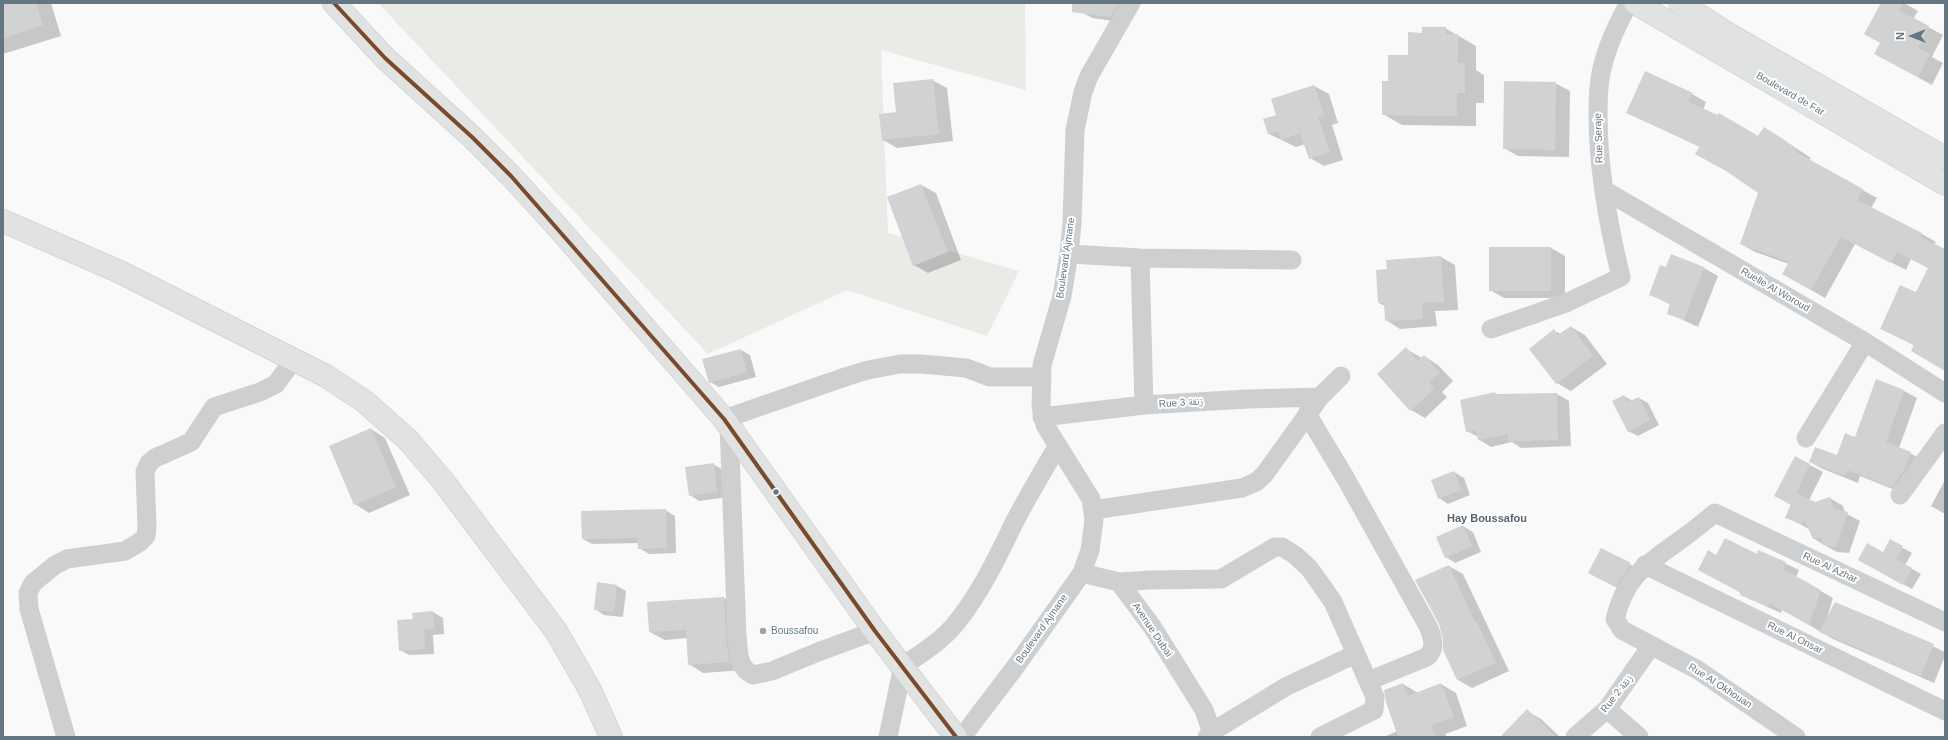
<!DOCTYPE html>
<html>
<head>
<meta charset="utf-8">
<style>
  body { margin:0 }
  #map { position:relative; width:1948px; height:740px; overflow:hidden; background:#f9f9f9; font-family:Helvetica,sans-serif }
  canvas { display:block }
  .frame { position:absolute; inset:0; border:4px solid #657683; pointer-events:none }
  .north { position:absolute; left:1892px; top:16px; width:40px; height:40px; -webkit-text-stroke:3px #fff; paint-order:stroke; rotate:270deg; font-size:11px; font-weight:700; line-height:16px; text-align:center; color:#657683 }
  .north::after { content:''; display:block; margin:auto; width:14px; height:18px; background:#657683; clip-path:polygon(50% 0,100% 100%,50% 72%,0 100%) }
</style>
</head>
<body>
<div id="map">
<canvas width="1948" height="740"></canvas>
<div class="frame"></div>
<div class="north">N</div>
</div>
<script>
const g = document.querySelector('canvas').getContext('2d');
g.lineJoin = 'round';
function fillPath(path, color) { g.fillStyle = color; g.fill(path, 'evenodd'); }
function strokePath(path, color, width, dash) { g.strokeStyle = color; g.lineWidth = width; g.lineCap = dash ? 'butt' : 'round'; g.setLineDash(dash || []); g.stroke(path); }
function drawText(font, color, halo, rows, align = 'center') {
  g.font = font + ' Helvetica,"Noto Naskh Arabic",sans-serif'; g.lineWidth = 4; g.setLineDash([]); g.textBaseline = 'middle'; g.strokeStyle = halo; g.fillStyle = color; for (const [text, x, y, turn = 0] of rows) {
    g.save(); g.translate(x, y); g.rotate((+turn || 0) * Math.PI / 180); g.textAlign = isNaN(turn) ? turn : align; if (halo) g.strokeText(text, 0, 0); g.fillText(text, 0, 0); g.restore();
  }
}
const green = new Path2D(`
  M 378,3 L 1025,3 L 1026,90 L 881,50 L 888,233 L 1019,271 L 987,336 L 847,290 L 708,354 Z`);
const shadow = new Path2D(`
  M 3,3 L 51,3 L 61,36 L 3,54 Z
  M 1084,3 L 1131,3 L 1120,22 L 1092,18 L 1083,13 Z
  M 1882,3 L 1904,3 L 1918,11 L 1913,19 L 1943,35 L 1932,57 L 1943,63 L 1932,85 L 1875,54 L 1881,43 Z
  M 1445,28 L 1476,46 L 1476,70 L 1484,75 L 1484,103 L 1476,103 L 1476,126 L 1402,125 L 1383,114 L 1389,82 L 1409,56 L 1422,34 Z
  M 932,80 L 947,88 L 953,141 L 897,148 L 883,140 L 897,113 Z
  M 1555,83 L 1570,91 L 1569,157 L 1518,156 L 1504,148 Z
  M 1314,86 L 1329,94 L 1338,123 L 1332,125 L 1343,160 L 1324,166 L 1310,158 L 1305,144 L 1296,147 L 1269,134 L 1264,120 L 1277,116 L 1272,100 Z
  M 1692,94 L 1706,102 L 1703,110 L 1758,137 L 1764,128 L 1778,136 L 1811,158 L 1809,160 L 1877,198 L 1871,208 L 1922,234 L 1936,242 L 1934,245 L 1945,250 L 1945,370 L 1915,346 L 1881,328 L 1917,294 L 1929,268 L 1911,259 L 1906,270 L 1855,244 L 1825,298 L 1783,274 L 1789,264 L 1755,252 L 1741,244 L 1760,192 L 1700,147 L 1627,113 Z
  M 921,185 L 936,193 L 961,260 L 928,273 L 914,265 Z
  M 1490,248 L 1551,248 L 1565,256 L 1565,298 L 1504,298 L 1490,290 Z
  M 1672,255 L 1704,268 L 1718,276 L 1698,327 L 1668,313 L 1671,305 L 1650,294 L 1667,268 Z
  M 1441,257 L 1455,265 L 1458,310 L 1435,311 L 1437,326 L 1400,329 L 1386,320 L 1385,306 L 1379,303 L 1388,270 Z
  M 1571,327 L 1585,335 L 1607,364 L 1571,391 L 1557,383 L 1554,331 L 1561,334 Z
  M 1406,349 L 1422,358 L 1424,356 L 1438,365 L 1453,381 L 1442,392 L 1447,397 L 1425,418 L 1411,410 Z
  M 741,350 L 750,355 L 756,377 L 719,387 L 710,382 Z
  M 1877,381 L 1904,391 L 1917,398 L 1899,448 L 1924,460 L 1905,494 L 1860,476 L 1858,483 L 1823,469 L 1810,462 L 1837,457 L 1856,438 Z
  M 1495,393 L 1498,395 L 1557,394 L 1569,401 L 1571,446 L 1521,448 L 1512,442 L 1491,447 L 1478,439 L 1478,437 L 1467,431 Z
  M 1624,396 L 1633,401 L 1639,398 L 1648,403 L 1659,425 L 1638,436 L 1628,431 Z
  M 371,429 L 385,438 L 410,495 L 369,513 L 355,504 Z
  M 1795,457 L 1823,472 L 1809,500 L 1815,503 L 1830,498 L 1843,506 L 1845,513 L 1860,521 L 1849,553 L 1837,552 L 1826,546 L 1813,538 L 1809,529 L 1786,517 L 1791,505 L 1776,496 Z
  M 713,464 L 723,470 L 727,497 L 699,501 L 690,495 Z
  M 1454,472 L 1464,478 L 1470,495 L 1448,504 L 1439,498 Z
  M 1945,480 L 1945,514 L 1931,506 Z
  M 665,510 L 675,516 L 676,553 L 649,554 L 639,548 L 639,543 L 592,544 L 583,539 Z
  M 1463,526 L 1473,532 L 1481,552 L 1455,563 L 1446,557 Z
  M 1890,541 L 1912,553 L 1905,565 L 1921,574 L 1912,589 L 1869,565 L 1884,553 Z
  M 1602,549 L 1640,570 L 1625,592 L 1599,578 Z
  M 1759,551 L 1799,570 L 1796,577 L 1833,598 L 1827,618 L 1836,603 L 1880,621 L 1945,652 L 1945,656 L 1934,683 L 1833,639 L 1782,609 L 1781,613 L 1741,595 L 1717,556 L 1757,556 Z
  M 1449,566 L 1463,574 L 1509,671 L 1472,688 L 1458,680 Z
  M 598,583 L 617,586 L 626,591 L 623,617 L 604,615 L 595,609 Z
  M 724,598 L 739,606 L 743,670 L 703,673 L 689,664 L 687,638 L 665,640 L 650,632 L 649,603 Z
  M 433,612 L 443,618 L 444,634 L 433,635 L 434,654 L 409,655 L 400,650 L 414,620 L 413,614 Z
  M 1403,684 L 1418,693 L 1441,684 L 1456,693 L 1467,726 L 1445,734 L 1447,737 L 1384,737 L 1397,731 Z
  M 1527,711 L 1541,719 L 1560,737 L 1502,737 Z`);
const building = new Path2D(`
  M 3,3 L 36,3 L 43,25 L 3,38 Z
  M 1072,3 L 1118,3 L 1110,17 L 1072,12 Z
  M 1881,3 L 1903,3 L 1899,10 L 1929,26 L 1918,48 L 1930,54 L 1918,77 L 1874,54 L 1880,43 L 1864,34 Z
  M 1422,27 L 1446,27 L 1446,34 L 1458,34 L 1458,63 L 1465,63 L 1465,93 L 1457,93 L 1457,116 L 1382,115 L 1382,81 L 1388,81 L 1388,55 L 1408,55 L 1408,32 L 1422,33 Z
  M 1645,71 L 1693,93 L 1688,102 L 1718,115 L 1719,113 L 1758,136 L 1764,127 L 1797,149 L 1796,152 L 1863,189 L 1857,200 L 1922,233 L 1920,237 L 1945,249 L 1945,371 L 1911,351 L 1914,345 L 1880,329 L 1900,285 L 1916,292 L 1928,268 L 1897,252 L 1891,263 L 1841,237 L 1811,290 L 1782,274 L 1789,262 L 1740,244 L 1758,193 L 1726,171 L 1695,154 L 1700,146 L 1626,113 Z
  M 933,79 L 939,134 L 882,140 L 879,114 L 896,112 L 893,83 Z
  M 1504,81 L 1556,82 L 1555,150 L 1503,149 Z
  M 1314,85 L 1324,115 L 1318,117 L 1330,152 L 1309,159 L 1300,133 L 1281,140 L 1278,131 L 1268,134 L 1263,119 L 1276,115 L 1271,99 Z
  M 921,184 L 948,252 L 913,266 L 887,197 Z
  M 1489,247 L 1551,247 L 1551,291 L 1489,291 Z
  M 1671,254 L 1704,267 L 1684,320 L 1667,314 L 1670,303 L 1649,295 L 1660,265 L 1666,267 Z
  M 1441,256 L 1444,302 L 1422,303 L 1423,319 L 1385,321 L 1384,303 L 1378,303 L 1376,270 L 1387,269 L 1386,260 Z
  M 1571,326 L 1593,356 L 1556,384 L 1529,349 L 1554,329 L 1558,335 Z
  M 1406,347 L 1418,361 L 1424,355 L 1440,373 L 1429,383 L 1434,389 L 1410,411 L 1377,374 Z
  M 741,349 L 747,372 L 709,383 L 702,359 Z
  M 1876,379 L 1904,390 L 1886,442 L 1911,452 L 1904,470 L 1892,487 L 1847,470 L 1845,476 L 1809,462 L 1815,447 L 1837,455 L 1845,433 L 1855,437 Z
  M 1495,392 L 1495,394 L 1557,393 L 1558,440 L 1508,441 L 1508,434 L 1478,440 L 1475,430 L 1466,432 L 1460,400 Z
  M 1624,395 L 1628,402 L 1639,397 L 1650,420 L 1628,432 L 1612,401 Z
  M 371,428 L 396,487 L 354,505 L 329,446 Z
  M 1795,456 L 1810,464 L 1796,493 L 1815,502 L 1830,497 L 1834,509 L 1848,512 L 1836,547 L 1823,545 L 1820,537 L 1813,539 L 1804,519 L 1802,524 L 1785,518 L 1792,501 L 1790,504 L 1774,496 Z
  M 714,463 L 717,492 L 689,496 L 685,467 Z
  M 1454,471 L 1461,490 L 1438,499 L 1431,480 Z
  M 666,509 L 667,548 L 638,549 L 638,538 L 582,539 L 581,511 Z
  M 1463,525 L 1472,546 L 1445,558 L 1436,537 Z
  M 1725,538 L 1757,554 L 1758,550 L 1786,562 L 1783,569 L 1821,590 L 1809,625 L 1769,603 L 1768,607 L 1740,595 L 1741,593 L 1698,570 L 1708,550 L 1716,555 Z
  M 1890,539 L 1903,546 L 1896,559 L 1912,568 L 1903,585 L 1858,560 L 1867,543 L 1883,552 Z
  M 1601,548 L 1631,563 L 1615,587 L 1588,573 Z
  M 1449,565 L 1475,622 L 1477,622 L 1496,663 L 1457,680 L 1443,650 L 1443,639 L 1439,624 L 1415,580 Z
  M 597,582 L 617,585 L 614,612 L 594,610 Z
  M 724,597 L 726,637 L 729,662 L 688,665 L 686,630 L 649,632 L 647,602 Z
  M 1835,602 L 1934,644 L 1921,676 L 1872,656 L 1873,654 L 1819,632 Z
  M 433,611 L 434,629 L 424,630 L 425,649 L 399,651 L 397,620 L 413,619 L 412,613 Z
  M 1403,683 L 1408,696 L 1441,683 L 1454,717 L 1431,725 L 1436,737 L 1398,737 L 1386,702 L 1384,690 Z
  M 1527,709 L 1556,737 L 1500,737 Z`);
const street = new Path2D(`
  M 1604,190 L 1865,342 L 1945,393
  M 1069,254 L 1140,258 L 1292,260
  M 1140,258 L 1144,405
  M 1491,329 L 1566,303 L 1621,277 C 1608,224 1598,170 1598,115 C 1598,103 1598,91 1600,79 C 1604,52 1616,27 1629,3
  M 1307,414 L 1346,479 L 1429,628 C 1433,639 1436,649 1427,657 L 1368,681
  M 1042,417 L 1144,405 L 1248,399 L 1320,397
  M 724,419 L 848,376 L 868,370 L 900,364 L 921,364 L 966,368 L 990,377 L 1042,377
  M 729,426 L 737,636 C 739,651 737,668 753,675 L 772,671 L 818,652 L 875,631
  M 1806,438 L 1865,342
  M 1900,495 L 1945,433
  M 1093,510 L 1242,488 L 1256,482 L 1264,475 L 1320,397 L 1341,376
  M 1645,565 L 1945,711
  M 1082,573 L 1119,582 L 1153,628 L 1204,710 L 1210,727 L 1210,733 L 1207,737
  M 1119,582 L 1150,580 L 1221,579 L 1275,547 L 1282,547 L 1295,555 L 1309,568 L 1322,586 L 1333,602 L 1375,697 L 1374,710 L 1320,737
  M 1607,709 L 1639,737
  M 1210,733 L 1287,686 L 1356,654
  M 66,737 L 29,609 L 28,593 L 33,583 L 55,565 L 67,559 L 125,551 L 140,542 L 146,536 L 147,526 L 145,472 L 149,463 L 155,458 L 191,442 L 214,407 L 260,392 L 276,384 L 294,359
  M 888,737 L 903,666 C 922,653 943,640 957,622 C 981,592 998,556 1015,521 C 1028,496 1043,471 1057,447
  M 962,737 L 1016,666 L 1082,573 L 1090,550 L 1094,520 L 1091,499 L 1045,425 L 1041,406 L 1042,365 L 1062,296 L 1069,254 L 1072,223 L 1075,130 L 1083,92 L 1089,76 L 1131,3
  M 1575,737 L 1607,709 L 1651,646
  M 1796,737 L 1698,670 L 1622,630 L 1615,619 C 1626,574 1648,564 1683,538 C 1694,530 1704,522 1715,513 L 1945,622`);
const secondary = new Path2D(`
  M 334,3 L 385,58 L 472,137 L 511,176 L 554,223 L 724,419 L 875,631 L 956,737
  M 3,221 L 120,272 L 326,376 L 364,401 L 408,440 L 443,481 L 556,631 L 590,690 L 611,737`);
const highway = new Path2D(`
  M 1635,3 L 1945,184
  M 1680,3 L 1728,34 L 1945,158`);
const bus1 = new Path2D(`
  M 334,3 L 385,58 L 472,137 L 511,176 L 724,419 L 875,631 L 956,737`);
const markers = [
  [776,492,3.5,"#657683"],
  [763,631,4,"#99a4ac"]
];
const streetNames = [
  ["Boulevard de Far",1790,94,30],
  ["Rue Seraje",1599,138,-92],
  ["Boulevard Ajmane",1066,258,-82],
  ["Ruelle Al Woroud",1775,290,30],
  ["Rue 3 زنقة",1181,403,-4],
  ["Rue Al Azhar",1830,568,25],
  ["Boulevard Ajmane",1042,629,-55],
  ["Avenue Dubai",1152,630,56],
  ["Rue Al Onsar",1795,638,26],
  ["Rue Al Okhouan",1720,686,33],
  ["Rue 2 زنقة",1617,694,-52]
];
const poiNames = [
  ["Boussafou",771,631]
];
const neighbourhoodNames = [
  ["Hay Boussafou",1487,519]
];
fillPath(green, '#e8ebe6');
fillPath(shadow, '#0003');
fillPath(building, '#d0d2d3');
strokePath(secondary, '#d5d6d7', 24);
strokePath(highway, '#d5d6d6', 24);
strokePath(street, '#cecfd0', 19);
strokePath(secondary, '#e1e2e2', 22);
strokePath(highway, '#e1e2e2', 22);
strokePath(bus1, '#7a4b2a', 4);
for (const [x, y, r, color] of markers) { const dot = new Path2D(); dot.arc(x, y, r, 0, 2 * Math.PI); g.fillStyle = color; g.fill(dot); strokePath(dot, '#fff', 1.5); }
drawText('10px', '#657683', '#fff', streetNames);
drawText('10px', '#657683', '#fff', poiNames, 'left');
drawText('bold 11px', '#57646e', '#fff', neighbourhoodNames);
</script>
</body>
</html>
